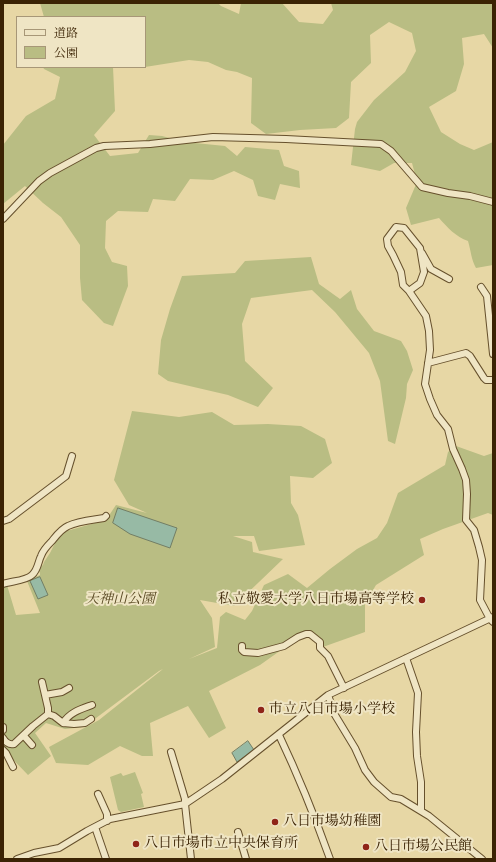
<!DOCTYPE html>
<html>
<head>
<meta charset="utf-8">
<style>
  body { margin:0 }
  #map { position:relative; width:496px; height:862px; overflow:hidden; background:#e7d7a5; font-family:"IM FELL Double Pica","Noto Serif JP",serif }
  canvas { display:block }
  .frame { position:absolute; inset:0; border:4px solid #3b2304; pointer-events:none }
  .legend { position:absolute; left:16px; top:16px; width:130px; height:52px; box-sizing:border-box; background:#efe5c4; border:1px solid #a79777; margin:0; padding:5px 7px; list-style:none; font-size:12px; color:#3b2304 }
  .legend li { display:flex; align-items:center; gap:8px; height:20px }
  .legend b { width:20px; border:1px solid #a79777 }
</style>
</head>
<body>
<div id="map">
<canvas width="496" height="862"></canvas>
<div class="frame"></div>
<ul class="legend">
<li><b style="height:5px;background:#efe5c4"></b>道路</li>
<li><b style="height:11px;background:#b9bd83"></b>公園</li>
</ul>
</div>
<script>
const g = document.querySelector('canvas').getContext('2d');
g.lineJoin = 'round';
function fillPath(path, color) { g.fillStyle = color; g.fill(path, 'evenodd'); }
function strokePath(path, color, width, dash) { g.strokeStyle = color; g.lineWidth = width; g.lineCap = dash ? 'butt' : 'round'; g.setLineDash(dash || []); g.stroke(path); }
function drawText(font, color, halo, rows, align = 'center') {
  g.font = font + ' "IM FELL Double Pica","Noto Serif JP",serif'; g.lineWidth = 4; g.setLineDash([]); g.textBaseline = 'middle'; g.strokeStyle = halo; g.fillStyle = color; for (const [text, x, y, turn = 0] of rows) {
    g.save(); g.translate(x, y); g.rotate((+turn || 0) * Math.PI / 180); g.textAlign = isNaN(turn) ? turn : align; if (halo) g.strokeText(text, 0, 0); g.fillText(text, 0, 0); g.restore();
  }
}
const green = new Path2D(`
  M 40,3 L 218,3 L 221,6 L 239,14 L 241,3 L 282,3 L 299,22 L 323,24 L 333,10 L 331,3 L 493,3 L 493,48 L 484,34 L 462,38 L 464,64 L 456,91 L 429,107 L 441,132 L 460,144 L 474,150 L 493,142 L 493,265 L 476,268 C 471,259 471,251 468,241 C 456,237 447,227 439,218 L 411,225 L 406,208 L 417,182 L 412,163 L 394,163 L 380,171 L 351,165 L 355,129 L 357,122 L 374,100 L 405,72 L 416,51 L 412,33 L 389,22 L 370,35 L 371,63 L 351,82 L 349,118 L 336,128 L 300,130 L 266,134 L 251,123 L 252,78 L 237,72 L 226,70 L 208,62 L 189,60 L 145,67 L 145,17 L 44,17 Z
  M 43,67 L 113,67 L 115,111 L 94,135 L 110,156 L 138,153 L 149,135 L 162,136 L 185,142 L 225,146 L 237,156 L 245,147 L 279,150 L 284,166 L 299,171 L 300,188 L 280,184 L 275,200 L 258,196 L 253,180 L 234,171 L 213,180 L 190,179 L 175,201 L 153,199 L 148,212 L 118,211 L 106,221 L 105,248 L 112,262 L 127,266 L 128,286 L 113,326 L 104,323 L 82,300 L 80,278 L 80,245 L 61,217 L 43,203 L 25,186 L 3,204 L 3,145 L 26,116 L 55,99 L 60,77 L 44,69 Z
  M 311,257 L 319,284 L 340,299 L 351,290 L 357,309 L 374,331 L 401,341 L 407,351 L 413,370 L 407,384 L 406,398 L 395,444 L 388,441 L 380,381 L 369,353 L 335,312 L 312,290 L 251,298 L 242,324 L 245,361 L 273,388 L 258,407 L 228,395 L 168,381 L 158,374 L 161,340 L 170,309 L 182,276 L 235,273 L 245,261 Z
  M 132,411 L 179,417 L 212,412 L 234,425 L 268,424 L 301,426 L 325,439 L 332,463 L 313,478 L 290,476 L 291,503 L 298,515 L 305,545 L 259,551 L 254,536 L 233,536 L 252,542 L 253,552 L 283,559 L 234,606 L 200,600 L 212,618 L 215,647 L 189,659 L 217,648 L 220,617 L 226,612 L 245,620 L 252,611 L 264,585 L 288,574 L 307,588 L 330,569 L 357,549 L 377,538 L 387,523 L 398,493 L 445,465 L 448,452 L 456,446 L 484,456 L 493,453 L 493,515 L 488,513 L 443,529 L 420,539 L 424,555 L 376,585 L 365,604 L 365,632 L 320,648 L 308,631 L 260,665 L 209,691 L 226,728 L 209,738 L 188,706 L 150,723 L 153,756 L 142,756 L 120,746 L 88,765 L 56,763 L 49,747 L 99,720 L 163,669 L 159,671 L 84,727 L 65,729 L 46,723 L 35,733 L 51,756 L 28,775 L 3,749 L 3,588 L 7,585 L 16,615 L 40,613 L 27,581 L 40,575 L 40,573 L 39,571 L 40,567 L 43,565 L 44,562 L 50,553 L 56,541 L 63,532 L 106,520 L 116,505 L 147,513 L 129,505 L 114,480 Z
  M 135,772 L 143,793 L 141,794 L 144,807 L 121,812 L 118,810 L 110,777 L 121,773 L 123,776 Z`);
const water = new Path2D(`
  M 118,508 L 177,528 L 170,548 L 130,534 L 113,523 Z
  M 40,577 L 48,595 L 38,599 L 30,581 Z
  M 248,741 L 254,750 L 237,762 L 232,753 Z`);
const street = new Path2D(`
  M 3,219 L 39,181 L 50,173 L 96,148 L 104,146 L 150,144 L 213,137 L 286,139 L 381,144 L 391,151 L 422,187 L 448,193 L 470,196 L 493,202
  M 422,253 L 431,269 L 449,279
  M 481,287 L 487,296 L 493,354
  M 409,291 L 420,283 L 424,272 L 420,248 L 404,228 L 396,227 L 387,239 L 388,246 L 393,255 L 401,272 L 403,285 L 409,291 L 426,316 L 429,331 L 430,350 L 425,384 L 430,399 L 437,415 L 448,429 L 453,449 L 462,469 L 466,480 L 467,494 L 466,520 L 474,530 L 479,547 L 482,560 L 480,600 L 490,619 L 493,622
  M 428,363 L 466,353 L 470,356 L 484,378 L 486,380 L 493,380
  M 3,521 L 9,519 L 66,476 L 72,456
  M 3,584 C 11,581 26,581 32,575 C 38,570 38,562 41,556 C 43,550 48,545 52,541 C 56,536 61,529 68,526 C 78,521 92,520 104,518 L 106,516
  M 242,646 L 242,650 L 244,652 L 258,653 L 284,646 L 298,637 L 306,634 L 310,634 L 320,642 L 320,648 L 328,656 L 344,688
  M 406,658 L 418,693 L 416,732 L 417,756 L 421,782 L 421,811
  M 42,682 L 48,708 L 48,714
  M 45,695 L 62,692 L 69,688
  M 328,695 L 335,715 L 355,748 L 365,770 L 374,782 L 391,797 L 401,799 L 429,816 L 482,859
  M 48,714 L 54,716 L 63,723 L 74,724 L 85,723 L 91,719
  M 63,723 C 70,712 81,709 92,705
  M 3,727 L 3,730
  M 279,735 C 298,775 315,817 330,859
  M 24,736 L 32,745
  M 3,738 C 6,743 9,745 14,744 L 33,726 L 48,714
  M 3,750 L 6,753 L 13,767
  M 171,752 L 185,799 L 185,804 L 191,859
  M 98,794 L 107,814 L 107,821
  M 95,827 L 106,859
  M 238,832 L 246,859
  M 17,859 L 34,853 L 59,848 L 87,831 L 110,819 L 185,804 L 222,779 L 328,695 L 493,617`);
const markers = [
  [422,600,4,"#8f2418"],
  [261,710,4,"#8f2418"],
  [275,822,4,"#8f2418"],
  [136,844,4,"#8f2418"],
  [366,847,4,"#8f2418"]
];
const parkNames = [
  ["天神山公園",120,600]
];
const poiNames = [
  ["私立敬愛大学八日市場高等学校",414,600,"right"],
  ["市立八日市場小学校",269,710],
  ["八日市場幼稚園",283,822],
  ["八日市場市立中央保育所",144,844],
  ["八日市場公民館",374,847]
];
fillPath(green, '#b9bd83');
fillPath(water, '#97baa5');
strokePath(water, '#727e65', 1);
strokePath(street, '#66502c', 8);
strokePath(street, '#efe5c4', 6);
for (const [x, y, r, color] of markers) { const dot = new Path2D(); dot.arc(x, y, r, 0, 2 * Math.PI); g.fillStyle = color; g.fill(dot); strokePath(dot, '#efe5c4', 1.5); }
drawText('italic 14px', '#5a4a24', '#efe5c4', parkNames);
drawText('14px', '#3b2304', '#efe5c4', poiNames, 'left');
</script>
</body>
</html>
